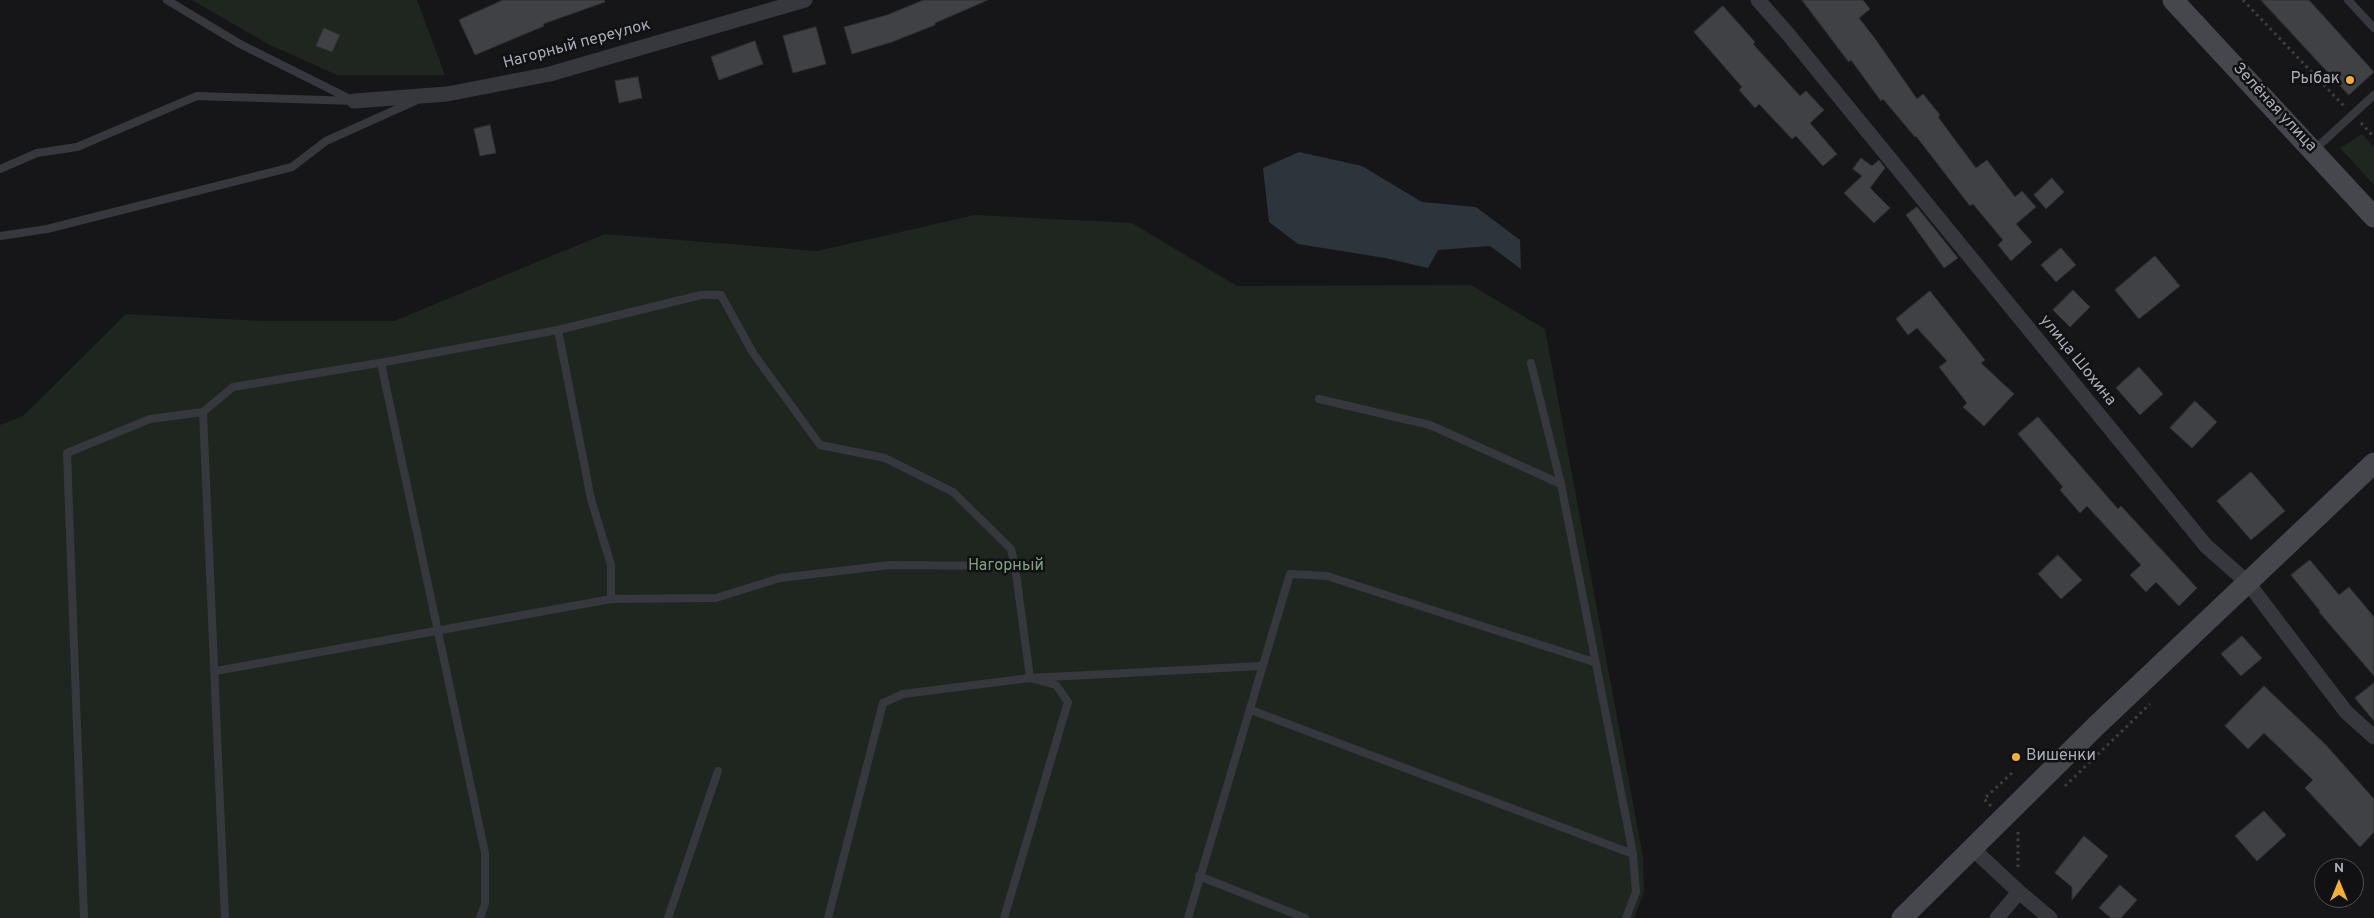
<!DOCTYPE html>
<html>
<head>
<meta charset="utf-8">
<style>
  body { margin:0 }
  #map { position:relative; width:2374px; height:918px; overflow:hidden; background:#161618; font-family:Overpass,sans-serif }
  canvas { display:block }
  .north { position:absolute; left:2314px; top:858px; width:50px; height:50px; box-sizing:border-box; background:#111113; border:1px solid #4d4f55; border-radius:50%; rotate:0deg; font-size:14px; font-weight:700; line-height:20px; text-align:center; color:#a8adb8 }
  .north::after { content:''; display:block; margin:auto; width:18px; height:22px; background:#f2b134; clip-path:polygon(50% 0,100% 100%,50% 72%,0 100%) }
</style>
</head>
<body>
<div id="map">
<canvas width="2374" height="918"></canvas>
<div class="north">N</div>
</div>
<script>
const g = document.querySelector('canvas').getContext('2d');
g.lineJoin = 'round';
function fillPath(path, color) { g.fillStyle = color; g.fill(path, 'evenodd'); }
function strokePath(path, color, width, dash) { g.strokeStyle = color; g.lineWidth = width; g.lineCap = dash ? 'butt' : 'round'; g.setLineDash(dash || []); g.stroke(path); }
function drawText(font, color, halo, rows, align = 'center') {
  g.font = font + ' Overpass,sans-serif'; g.lineWidth = 5; g.setLineDash([]); g.textBaseline = 'middle'; g.strokeStyle = halo; g.fillStyle = color; for (const [text, x, y, turn = 0] of rows) {
    g.save(); g.translate(x, y); g.rotate((+turn || 0) * Math.PI / 180); g.textAlign = isNaN(turn) ? turn : align; if (halo) g.strokeText(text, 0, 0); g.fillText(text, 0, 0); g.restore();
  }
}
const green = new Path2D(`
  M 192,0 L 417,0 L 445,75 L 337,75 L 268,44 Z
  M 2362,134 L 2374,147 L 2374,185 L 2340,148 Z
  M 975,215 L 1132,223 L 1237,286 L 1471,285 L 1545,329 L 1643,857 L 1644,892 L 1634,918 L 0,918 L 0,425 L 23,416 L 126,314 L 263,321 L 394,321 L 605,234 L 817,251 Z`);
const water = new Path2D(`
  M 1299,152 L 1362,166 L 1422,202 L 1476,207 L 1520,240 L 1521,269 L 1490,246 L 1438,250 L 1428,268 L 1385,258 L 1298,244 L 1269,222 L 1263,168 Z`);
const building = new Path2D(`
  M 503,0 L 604,0 L 605,2 L 543,24 L 544,26 L 475,55 L 459,20 Z
  M 924,0 L 988,0 L 935,23 L 935,25 L 892,42 L 852,54 L 844,27 L 887,15 Z
  M 1802,0 L 1863,0 L 1870,9 L 1859,18 L 1876,40 L 1917,99 L 1923,94 L 1940,115 L 1938,117 L 1976,168 L 1987,160 L 2015,197 L 2022,191 L 2036,207 L 2016,224 L 2032,242 L 2011,261 L 1998,245 L 2003,240 L 1973,204 L 1970,206 L 1916,136 L 1915,137 L 1883,99 L 1881,101 L 1851,60 L 1849,62 Z
  M 2261,0 L 2309,0 L 2374,72 L 2349,95 Z
  M 1723,6 L 1755,42 L 1753,44 L 1800,96 L 1806,91 L 1824,110 L 1810,123 L 1837,154 L 1823,166 L 1796,136 L 1792,139 L 1759,104 L 1755,108 L 1739,90 L 1742,87 L 1694,32 Z
  M 816,27 L 826,64 L 793,73 L 783,36 Z
  M 324,28 L 340,35 L 332,52 L 316,46 Z
  M 755,41 L 763,64 L 719,80 L 711,57 Z
  M 638,77 L 642,98 L 619,103 L 615,81 Z
  M 490,125 L 496,153 L 480,156 L 474,129 Z
  M 1861,158 L 1872,166 L 1879,160 L 1885,168 L 1870,188 L 1890,208 L 1874,223 L 1844,193 L 1862,176 L 1853,169 Z
  M 2052,178 L 2064,192 L 2046,209 L 2034,195 Z
  M 1917,207 L 1958,258 L 1944,268 L 1906,215 Z
  M 2061,248 L 2076,265 L 2056,282 L 2041,265 Z
  M 2155,256 L 2180,286 L 2139,319 L 2115,290 Z
  M 2073,290 L 2090,307 L 2070,327 L 2053,310 Z
  M 1930,291 L 1985,360 L 1981,363 L 2014,394 L 1984,426 L 1963,407 L 1967,403 L 1939,367 L 1947,361 L 1917,328 L 1908,335 L 1896,319 Z
  M 2139,367 L 2163,394 L 2140,415 L 2116,388 Z
  M 2195,401 L 2217,422 L 2192,448 L 2170,428 Z
  M 2038,417 L 2118,509 L 2121,506 L 2197,588 L 2179,606 L 2156,582 L 2146,592 L 2130,575 L 2141,565 L 2087,506 L 2080,513 L 2060,490 L 2063,487 L 2018,434 Z
  M 2251,472 L 2285,511 L 2251,540 L 2217,501 Z
  M 2058,555 L 2082,580 L 2061,599 L 2038,574 Z
  M 2310,560 L 2339,595 L 2349,587 L 2374,617 L 2374,676 L 2319,612 L 2320,611 L 2291,575 Z
  M 2242,636 L 2262,658 L 2241,676 L 2221,654 Z
  M 2374,683 L 2374,721 L 2355,698 Z
  M 2264,686 L 2326,745 L 2374,799 L 2374,832 L 2360,847 L 2305,788 L 2313,780 L 2264,733 L 2248,749 L 2225,726 Z
  M 2264,811 L 2286,835 L 2257,861 L 2235,836 Z
  M 2084,836 L 2108,856 L 2072,900 L 2072,887 L 2055,873 Z
  M 2120,885 L 2137,900 L 2121,918 L 2111,918 L 2099,908 Z`);
const path = new Path2D(`
  M 2243,0 L 2344,106
  M 2361,123 L 2374,137
  M 2065,786 L 2150,704
  M 1991,806 L 1984,799 L 2014,771
  M 2018,832 L 2018,871`);
const lane = new Path2D(`
  M 167,0 L 240,44 L 350,99
  M 2348,0 L 2374,28
  M 2314,150 L 2374,95
  M 0,169 L 37,153 L 77,147 L 197,96 L 356,101
  M 0,236 L 47,229 L 292,167 L 326,141 L 415,101
  M 558,330 L 591,499 L 611,565 L 611,599
  M 381,363 L 485,853 L 485,904 L 480,918
  M 1531,363 L 1561,484 L 1633,854 L 1636,892 L 1626,918
  M 1319,399 L 1430,425 L 1561,484
  M 216,671 L 611,599 L 716,598 L 780,578 L 890,565 L 1015,566
  M 1251,710 L 1633,854
  M 1199,876 L 1305,918
  M 84,918 L 67,453 L 150,419 L 203,412
  M 225,918 L 203,412 L 233,387 L 385,362 L 558,330 L 701,295 L 721,295 L 753,353 L 820,445 L 885,458 L 953,492 L 1011,549 L 1015,566 L 1030,678 L 1056,685 L 1068,702 L 1004,918
  M 668,918 L 718,771
  M 828,918 L 883,703 L 903,694 L 1030,678 L 1261,666
  M 1188,918 L 1290,574 L 1327,576 L 1594,662`);
const street = new Path2D(`
  M 1758,0 L 1788,34 L 2206,546 L 2248,583 L 2346,712 L 2374,737
  M 354,101 L 447,94 L 550,74 L 805,0
  M 1973,849 L 2019,892 L 2050,918
  M 1997,918 L 2019,892`);
const secondary = new Path2D(`
  M 2173,0 L 2374,217
  M 1902,918 L 2096,726 L 2374,463`);
const markers = [
  [2350,80,5,"#f2b134"],
  [2016,757,5,"#f2b134"]
];
const streetNames = [
  ["Нагорный переулок",577,45,-15],
  ["Зелёная улица",2274,108,47],
  ["улица Шохина",2077,361,51]
];
const poiNames = [
  ["Рыбак",2340,80],
  ["Вишенки",2026,757,"left"]
];
const parkNames = [
  ["Нагорный",1006,567]
];
fillPath(green, '#1e261f');
fillPath(water, '#2c353c');
fillPath(building, '#404145');
strokePath(building, '#303034', 1);
strokePath(path, '#3d3f44', 3, [2.5, 4]);
strokePath(lane, '#37383d', 8);
strokePath(street, '#37383d', 15);
strokePath(secondary, '#45474d', 21);
for (const [x, y, r, color] of markers) { const dot = new Path2D(); dot.arc(x, y, r, 0, 2 * Math.PI); g.fillStyle = color; g.fill(dot); strokePath(dot, '#111113', 2); }
drawText('16px', '#a8adb8', '#111113', streetNames);
drawText('16px', '#a8adb8', '#111113', poiNames, 'right');
drawText('16px', '#7fa381', '#111113', parkNames);
</script>
</body>
</html>
